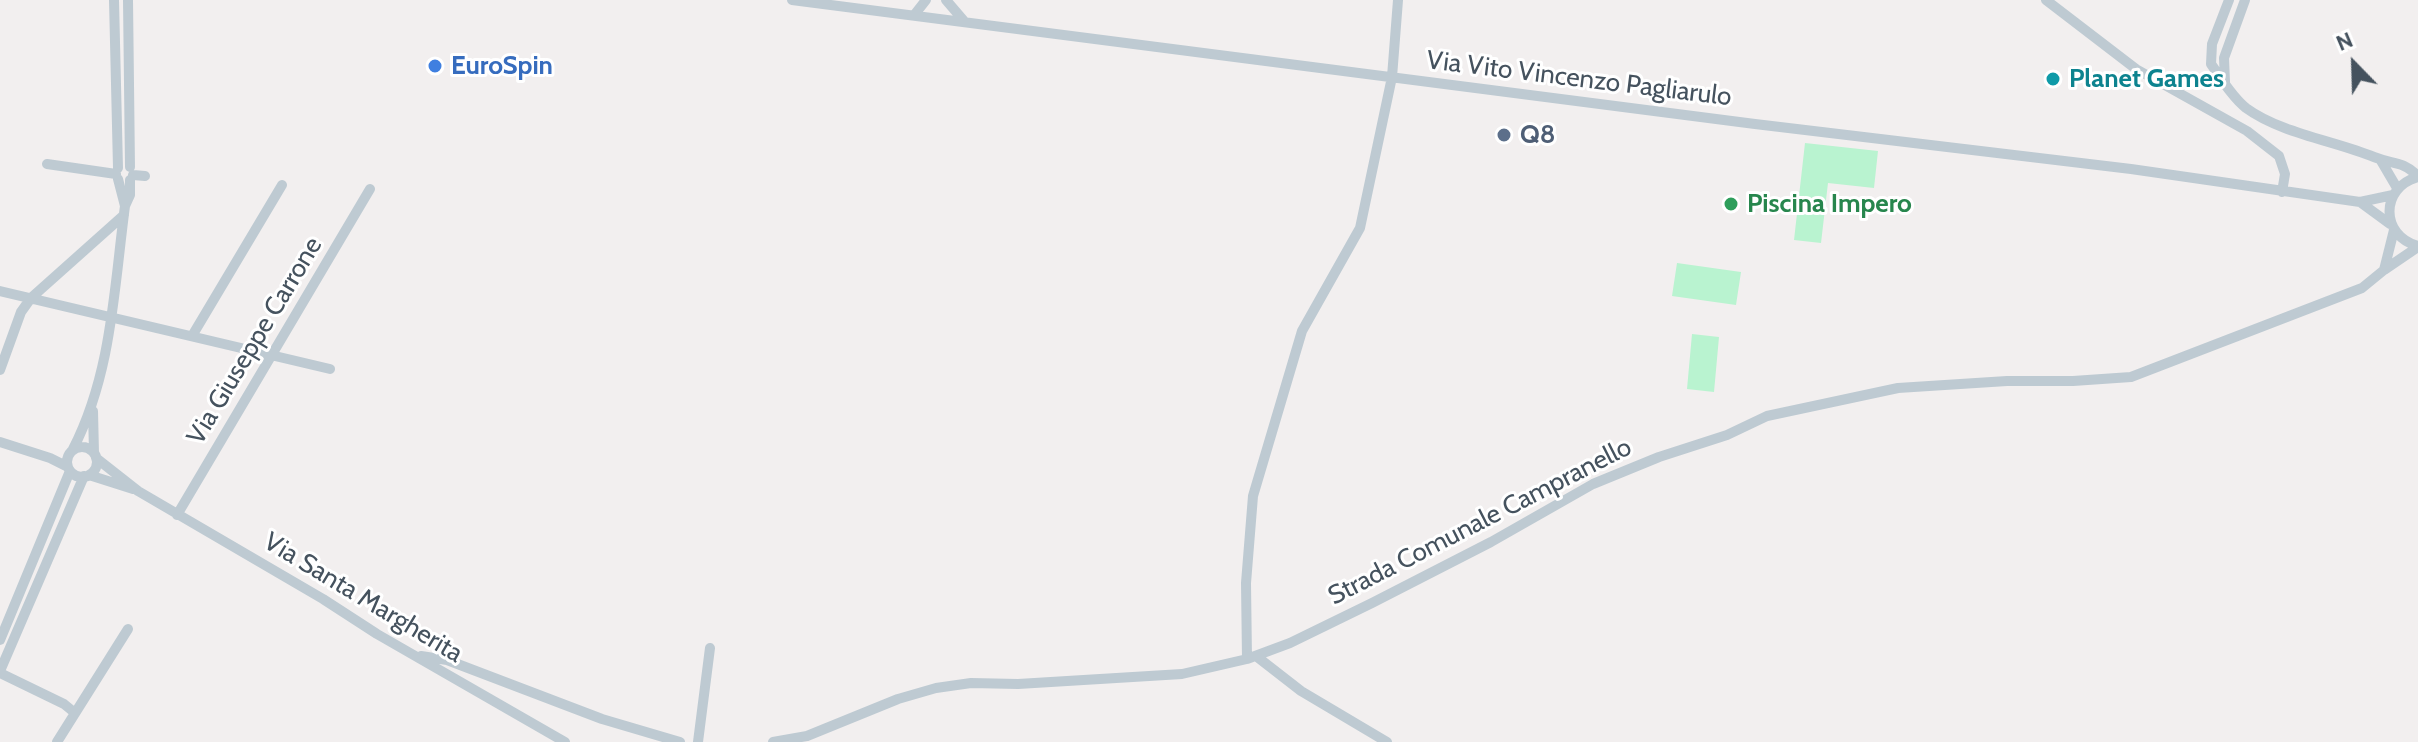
<!DOCTYPE html>
<html>
<head>
<meta charset="utf-8">
<style>
  body { margin:0 }
  #map { position:relative; width:2418px; height:742px; overflow:hidden; background:#f2efef; font-family:Cabin,sans-serif }
  canvas { display:block }
  .north { position:absolute; left:2314px; top:24px; width:80px; height:80px; -webkit-text-stroke:6px #fff; paint-order:stroke; rotate:337deg; font-size:22px; font-weight:700; line-height:32px; text-align:center; color:#45525e }
  .north::after { content:''; display:block; margin:auto; width:28px; height:36px; background:#45525e; clip-path:polygon(50% 0,100% 100%,50% 72%,0 100%) }
</style>
</head>
<body>
<div id="map">
<canvas width="2418" height="742"></canvas>
<div class="north">N</div>
</div>
<script>
const g = document.querySelector('canvas').getContext('2d');
g.lineJoin = 'round';
function fillPath(path, color) { g.fillStyle = color; g.fill(path, 'evenodd'); }
function strokePath(path, color, width, dash) { g.strokeStyle = color; g.lineWidth = width; g.lineCap = dash ? 'butt' : 'round'; g.setLineDash(dash || []); g.stroke(path); }
function drawText(font, color, halo, rows, align = 'center') {
  g.font = font + ' Cabin,sans-serif'; g.lineWidth = 6; g.setLineDash([]); g.textBaseline = 'middle'; g.strokeStyle = halo; g.fillStyle = color; for (const [text, x, y, turn = 0] of rows) {
    g.save(); g.translate(x, y); g.rotate((+turn || 0) * Math.PI / 180); g.textAlign = isNaN(turn) ? turn : align; if (halo) g.strokeText(text, 0, 0); g.fillText(text, 0, 0); g.restore();
  }
}
const green = new Path2D(`
  M 1805,143 L 1878,151 L 1874,188 L 1828,183 L 1821,243 L 1794,240 Z
  M 1677,263 L 1741,272 L 1736,305 L 1672,296 Z
  M 1692,334 L 1719,337 L 1714,392 L 1687,389 Z`);
const minor = new Path2D(`
  M 114,0 L 118,168
  M 128,0 L 130,167
  M 792,0 L 1755,124 L 2131,169 L 2360,202 L 2393,195
  M 946,0 L 964,21
  M 2046,0 L 2136,69 L 2247,131 L 2279,156 L 2285,174 L 2282,192
  M 2229,0 L 2212,44 L 2211,64 C 2221,78 2232,97 2246,108 C 2280,133 2335,141 2374,157 C 2394,165 2401,160 2418,176
  M 915,14 L 926,0
  M 2225,82 L 2224,58 L 2245,0
  M 2380,159 L 2397,188
  M 47,164 L 116,174
  M 133,175 L 145,176
  M 2418,177 C 2380,187 2380,236 2418,246
  M 118,179 L 125,206 L 130,195 L 130,180
  M 2360,202 L 2390,224
  M 2384,270 L 2394,230
  M 0,291 L 330,369
  M 192,336 L 282,185
  M 0,370 L 21,312 L 31,298 L 124,215
  M 93,411 L 94,453
  M 0,442 L 50,458 L 68,467
  M67 462a15 15 0 1 1 30 0a15 15 0 1 1-30 0Z
  M 73,449 C 112,373 114,288 125,206
  M 96,458 L 138,491 L 323,599 L 377,634 L 565,742
  M 89,475 L 133,489
  M 177,515 L 370,189
  M 0,640 L 70,471
  M 421,656 L 447,660 L 602,719 L 680,742
  M 1256,656 L 1301,691 L 1387,742
  M 1247,659 L 1246,583 L 1253,496 L 1302,331 L 1360,228 L 1392,77 L 1398,0
  M 0,671 L 84,476
  M 0,673 L 64,704 L 75,713
  M 57,742 L 128,629
  M 698,742 L 710,648
  M 773,742 L 807,736 L 898,699 L 936,688 L 971,683 L 1018,684 L 1182,674 L 1247,659 L 1290,643 L 1372,603 L 1491,542 L 1593,484 L 1659,457 L 1727,435 L 1767,416 L 1898,388 L 2007,381 L 2073,381 L 2131,377 L 2362,288 L 2384,270 L 2418,247`);
const markers = [
  [435,66,8,"#3f7fe0"],
  [2053,79,8,"#0f9aa8"],
  [1504,135,8,"#5c6f8a"],
  [1731,204,8,"#2e9e5b"]
];
const shopNames = [
  ["EuroSpin",451,66]
];
const streetNames = [
  ["Via Vito Vincenzo Pagliarulo",1579,79,7],
  ["Via Giuseppe Carrone",255,341,-59],
  ["Strada Comunale Campranello",1480,522,-27],
  ["Via Santa Margherita",363,598,31]
];
const cultureNames = [
  ["Planet Games",2069,79]
];
const serviceNames = [
  ["Q8",1520,135]
];
const leisureNames = [
  ["Piscina Impero",1747,204]
];
fillPath(green, '#b9f3d0');
strokePath(minor, '#becad2', 10);
for (const [x, y, r, color] of markers) { const dot = new Path2D(); dot.arc(x, y, r, 0, 2 * Math.PI); g.fillStyle = color; g.fill(dot); strokePath(dot, '#fff', 3); }
drawText('bold 26px', '#366cbe', '#fff', shopNames, 'left');
drawText('26px', '#45525e', '#fff', streetNames);
drawText('bold 26px', '#0d838f', '#fff', cultureNames, 'left');
drawText('bold 26px', '#4e5e75', '#fff', serviceNames, 'left');
drawText('bold 26px', '#27864d', '#fff', leisureNames, 'left');
</script>
</body>
</html>
